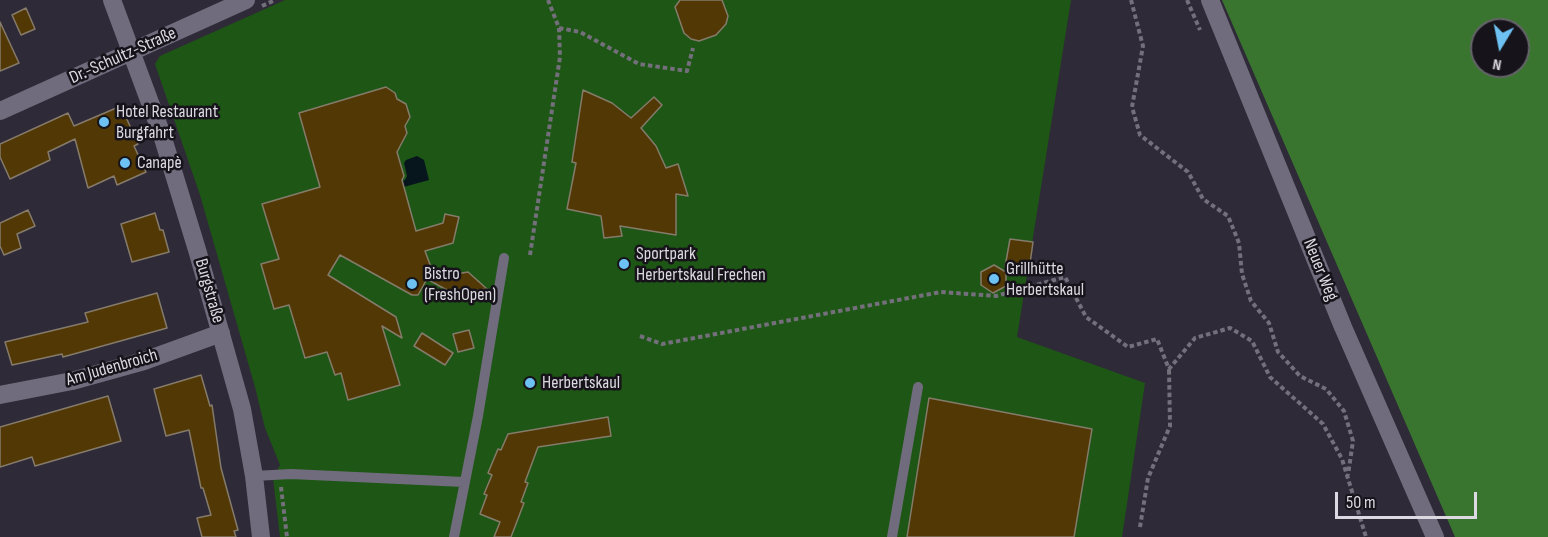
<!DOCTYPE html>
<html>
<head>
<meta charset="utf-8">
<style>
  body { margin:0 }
  #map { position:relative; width:1548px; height:537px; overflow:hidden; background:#2f2a38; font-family:"Sofia Sans Condensed",sans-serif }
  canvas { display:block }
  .north { position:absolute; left:1470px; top:18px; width:60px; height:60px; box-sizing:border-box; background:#16141a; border:2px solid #65636a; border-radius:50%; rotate:190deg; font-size:16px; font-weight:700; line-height:24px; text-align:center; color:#dcd9e2 }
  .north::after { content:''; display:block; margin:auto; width:21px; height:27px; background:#6ec2f3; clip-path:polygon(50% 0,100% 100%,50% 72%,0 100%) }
  .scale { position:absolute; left:1335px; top:492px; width:142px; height:27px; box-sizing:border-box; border:3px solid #dcd9e2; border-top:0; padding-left:8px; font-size:18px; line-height:21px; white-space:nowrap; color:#dcd9e2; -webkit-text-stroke:4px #16141a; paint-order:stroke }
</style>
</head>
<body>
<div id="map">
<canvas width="1548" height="537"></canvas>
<div class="north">N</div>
<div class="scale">50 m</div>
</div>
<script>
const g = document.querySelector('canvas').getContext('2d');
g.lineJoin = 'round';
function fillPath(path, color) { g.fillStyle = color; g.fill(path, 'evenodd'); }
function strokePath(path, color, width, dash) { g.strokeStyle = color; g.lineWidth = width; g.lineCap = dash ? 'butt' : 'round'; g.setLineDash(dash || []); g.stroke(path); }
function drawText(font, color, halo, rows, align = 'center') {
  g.font = font + ' "Sofia Sans Condensed",sans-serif'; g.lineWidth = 5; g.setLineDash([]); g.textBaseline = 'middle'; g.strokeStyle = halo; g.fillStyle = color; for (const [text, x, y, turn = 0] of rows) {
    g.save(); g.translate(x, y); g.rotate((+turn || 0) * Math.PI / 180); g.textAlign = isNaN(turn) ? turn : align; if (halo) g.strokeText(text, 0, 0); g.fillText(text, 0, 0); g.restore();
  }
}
const green = new Path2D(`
  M 285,0 L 1071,0 L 1017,337 L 1145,383 L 1122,537 L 280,537 L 273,478 L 280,465 L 265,428 L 255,387 L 200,195 L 155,64 L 160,56 Z`);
const forest = new Path2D(`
  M 1222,0 L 1548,0 L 1548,537 L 1455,537 ZM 1482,30 L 1518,30 L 1518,66 L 1482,66 Z`);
const water = new Path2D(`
  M 417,156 L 424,160 L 429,180 L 400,188 L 398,183 L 405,180 L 407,176 L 404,163 L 406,160 Z`);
const building = new Path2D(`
  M 680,0 L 722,0 L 728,16 L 726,24 L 716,35 L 699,41 L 691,39 L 684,33 L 675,7 Z
  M 26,8 L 35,29 L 21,35 L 12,15 Z
  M 0,22 L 19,63 L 0,71 Z
  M 386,87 L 395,93 L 397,99 L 406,104 L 410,117 L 405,126 L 407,133 L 397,152 L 404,176 L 402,180 L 416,231 L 443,223 L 445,214 L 459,217 L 453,243 L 425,251 L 432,270 L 418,295 L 412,295 L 340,255 L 328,275 L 396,317 L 402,338 L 382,326 L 400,385 L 348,400 L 341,373 L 335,375 L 327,352 L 305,358 L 289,305 L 274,309 L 261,264 L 279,259 L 262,204 L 320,187 L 299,113 Z
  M 583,90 L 612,103 L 631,118 L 654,97 L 662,105 L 641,128 L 656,146 L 666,168 L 678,164 L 688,196 L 676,194 L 676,235 L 620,226 L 622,236 L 604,238 L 601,216 L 567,209 L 576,163 L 572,162 Z
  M 121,106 L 138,144 L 134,146 L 146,172 L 117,185 L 114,176 L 88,188 L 75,139 L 48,152 L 50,160 L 10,179 L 0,157 L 0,144 L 68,113 L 74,126 Z
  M 28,210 L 35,226 L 17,234 L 21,248 L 4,255 L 0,246 L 0,223 Z
  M 155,213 L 160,230 L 163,230 L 169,252 L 132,262 L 121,224 Z
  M 1010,239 L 1033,242 L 1029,271 L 1005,267 Z
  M 994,265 L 1006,272 L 1006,286 L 993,293 L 981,285 L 981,272 Z
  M 468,272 L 487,289 L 454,294 L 427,279 Z
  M 157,293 L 167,328 L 63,357 L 62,354 L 12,365 L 5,342 L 88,322 L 85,313 Z
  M 469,330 L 474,348 L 458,352 L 453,334 Z
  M 422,333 L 453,353 L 445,365 L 414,346 Z
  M 201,375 L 210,406 L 212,405 L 221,468 L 238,530 L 234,531 L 236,537 L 202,537 L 197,518 L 211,515 L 203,488 L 201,488 L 189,430 L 166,436 L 154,389 Z
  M 108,396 L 121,441 L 35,466 L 32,457 L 0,467 L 0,427 Z
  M 929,398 L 1092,429 L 1074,537 L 907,537 Z
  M 608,417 L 611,436 L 538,447 L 525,482 L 528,483 L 521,502 L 524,503 L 511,537 L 494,537 L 500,522 L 480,514 L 487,495 L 484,494 L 492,475 L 488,473 L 498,449 L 501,450 L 508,434 Z`);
const path = new Path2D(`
  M 1131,0 L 1143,46 L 1132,107 L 1140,135 L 1188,172 L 1203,199 L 1228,216 L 1239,243 L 1242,274 L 1251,301 L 1269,323 L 1278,352 L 1300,376 L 1326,389 L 1344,411 L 1353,441 L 1348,475
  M 1187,0 L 1200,30
  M 262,6 L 275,0
  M 559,28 L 580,32 L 639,64 L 687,71 L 693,48
  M 530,255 L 560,57 L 559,28 L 548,0
  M 640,336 L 662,344 L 941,292 L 996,296 L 1065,277 L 1086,317 L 1128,347 L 1157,339 L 1169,369 L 1195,338 L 1230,328 L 1252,341 L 1270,377 L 1323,424 L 1342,459 L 1366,537
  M 281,487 L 287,537
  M 1140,527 L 1148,478 L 1170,426 L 1169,369`);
const lane = new Path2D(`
  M 254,476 L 291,474 L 464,482
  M 454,537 L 478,416 L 504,258
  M 892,537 L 918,387`);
const street = new Path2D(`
  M 112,0 L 162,135 L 198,253 L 242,409 L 254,476 L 261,537
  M 0,111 L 246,0
  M 0,395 L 72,381 L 144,361 L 221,333`);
const secondary = new Path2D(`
  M 1210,0 L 1343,327 L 1435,537`);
const markers = [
  [104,122,6,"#6ec2f3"],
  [125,163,6,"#6ec2f3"],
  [624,264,6,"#6ec2f3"],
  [994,279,6,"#6ec2f3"],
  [412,284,6,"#6ec2f3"],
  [530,383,6,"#6ec2f3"]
];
const streetNames = [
  ["Dr.-Schultz-Straße",123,56,-24],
  ["Neuer Weg",1320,270,68],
  ["Burgstraße",209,291,74],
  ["Am Judenbroich",112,368,-16]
];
const poiNames = [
  ["Hotel Restaurant",116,112],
  ["Burgfahrt",116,133],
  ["Canapè",137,163],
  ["Sportpark",636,254],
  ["Herbertskaul Frechen",636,275],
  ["Grillhütte",1006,269],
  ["Herbertskaul",1006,290],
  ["Bistro",424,274],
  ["(FreshOpen)",424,295],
  ["Herbertskaul",542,383]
];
fillPath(green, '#1e5615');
fillPath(forest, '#39752f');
fillPath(water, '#07151c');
fillPath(building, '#523804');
strokePath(building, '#857b6b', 1.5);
strokePath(path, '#736f7b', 4, [4.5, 3]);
strokePath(lane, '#716c7d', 10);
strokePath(street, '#716c7d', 18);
strokePath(secondary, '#716c7d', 18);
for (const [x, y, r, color] of markers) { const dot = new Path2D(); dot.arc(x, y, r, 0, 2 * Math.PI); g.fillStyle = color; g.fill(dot); strokePath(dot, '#16141a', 2); }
drawText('18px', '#dcd9e2', '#16141a', streetNames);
drawText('18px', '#dcd9e2', '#16141a', poiNames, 'left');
</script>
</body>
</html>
